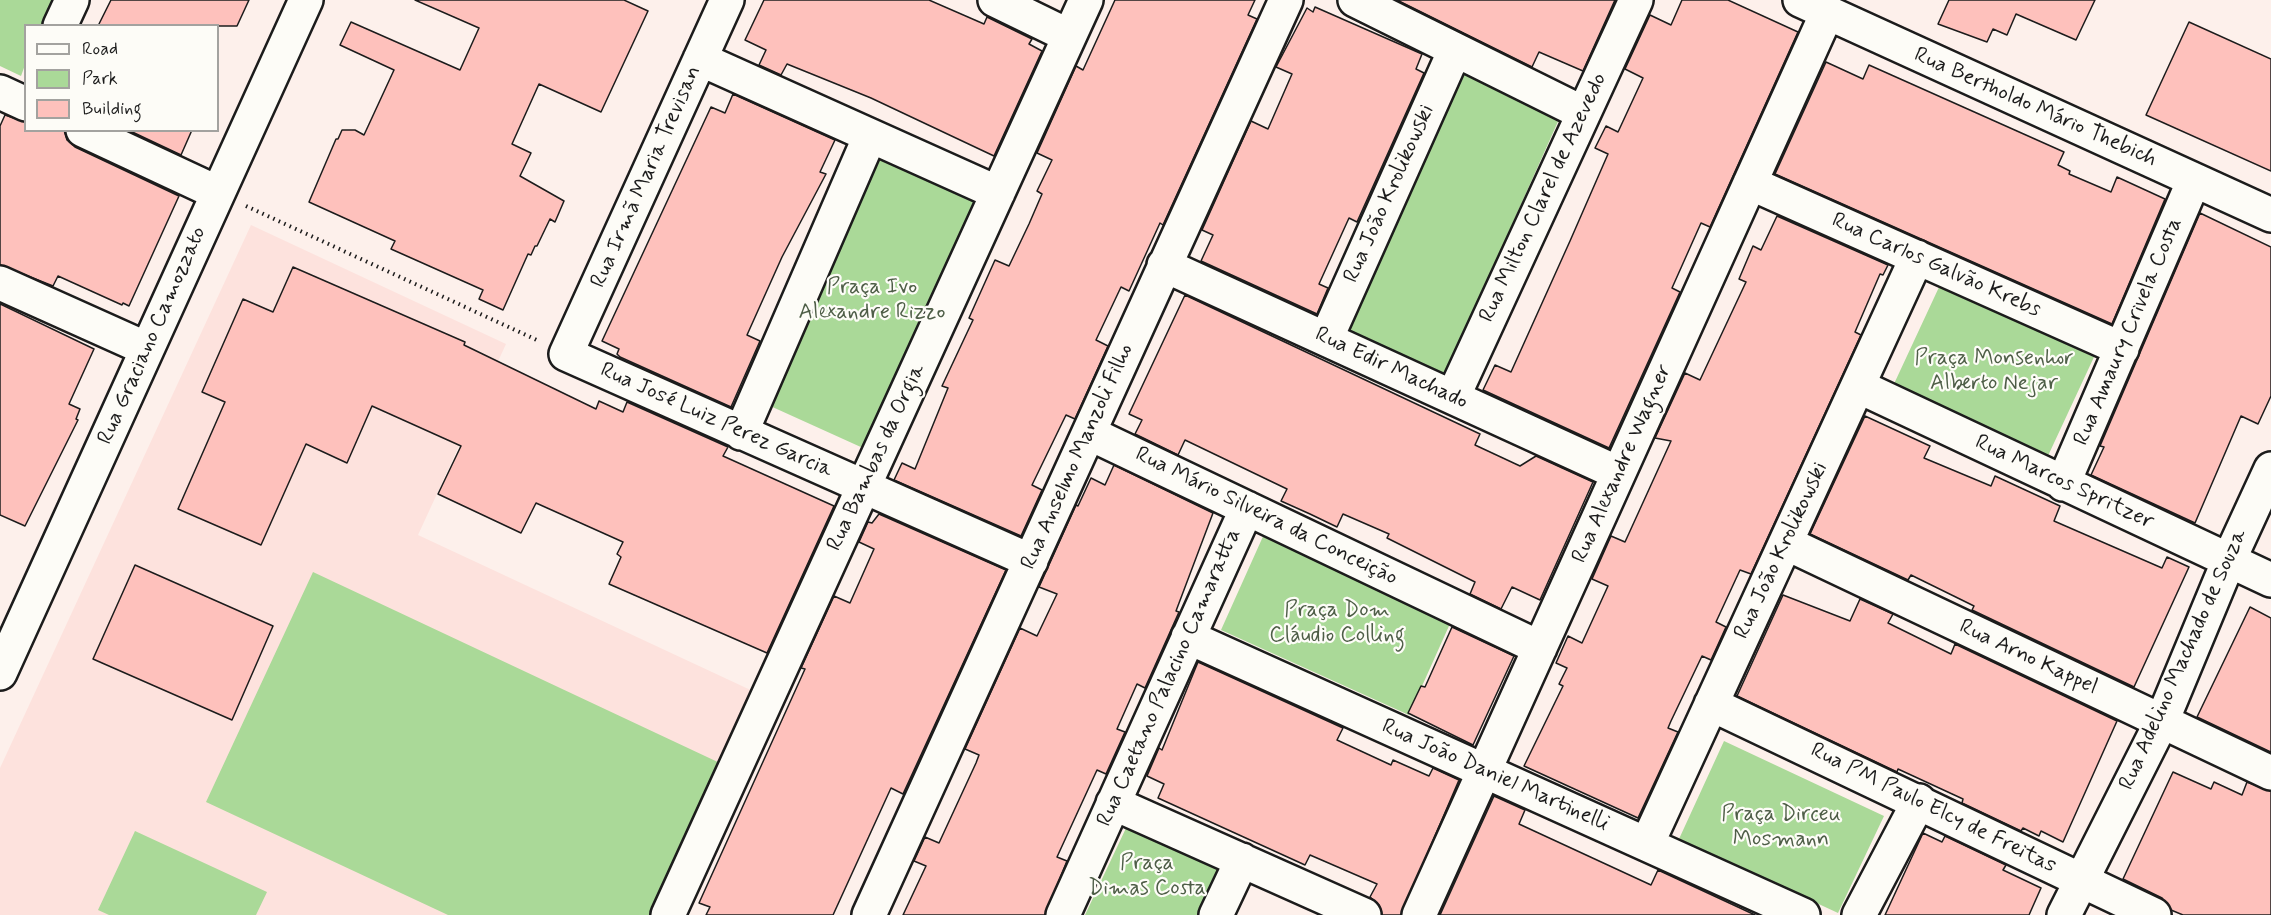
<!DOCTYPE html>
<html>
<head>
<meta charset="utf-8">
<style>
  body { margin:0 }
  #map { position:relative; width:2271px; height:915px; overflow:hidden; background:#fdf0eb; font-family:Mynerve,sans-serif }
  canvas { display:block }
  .legend { position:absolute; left:24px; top:24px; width:195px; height:108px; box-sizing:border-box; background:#fdfcf7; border:2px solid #a3a29f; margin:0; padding:8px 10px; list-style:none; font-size:18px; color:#1c1c1c }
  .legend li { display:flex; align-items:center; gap:12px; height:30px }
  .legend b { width:30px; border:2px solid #a3a29f }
</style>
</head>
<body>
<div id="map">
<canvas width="2271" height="915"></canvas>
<ul class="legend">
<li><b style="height:8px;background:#fdfcf7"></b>Road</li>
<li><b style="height:16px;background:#aad998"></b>Park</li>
<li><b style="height:16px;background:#fec1bc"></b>Building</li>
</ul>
</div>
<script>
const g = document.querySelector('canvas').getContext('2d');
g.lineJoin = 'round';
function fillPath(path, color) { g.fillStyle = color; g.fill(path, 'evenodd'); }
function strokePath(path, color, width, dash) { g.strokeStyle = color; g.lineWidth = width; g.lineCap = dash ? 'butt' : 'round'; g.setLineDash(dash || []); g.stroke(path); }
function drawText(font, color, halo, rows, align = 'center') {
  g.font = font + ' Mynerve,sans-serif'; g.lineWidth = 4.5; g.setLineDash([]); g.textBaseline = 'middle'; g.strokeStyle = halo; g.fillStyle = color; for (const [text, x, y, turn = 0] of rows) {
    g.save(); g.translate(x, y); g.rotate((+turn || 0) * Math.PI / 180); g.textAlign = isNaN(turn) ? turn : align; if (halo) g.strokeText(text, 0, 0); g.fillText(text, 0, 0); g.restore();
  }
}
const built = new Path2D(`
  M 251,225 L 506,344 L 418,535 L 757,693 L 655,915 L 0,915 L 0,768 Z`);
const green = new Path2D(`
  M 0,0 L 55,0 L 44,25 L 26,26 L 25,65 L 21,76 L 0,66 Z
  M 1460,73 L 1560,117 L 1443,379 L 1344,334 Z
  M 880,155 L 976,198 L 863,448 L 768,405 Z
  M 1940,285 L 2094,357 L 2047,458 L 1893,386 Z
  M 1265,532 L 1453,617 L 1409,715 L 1221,630 Z
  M 313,572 L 722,764 L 651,915 L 448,915 L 206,802 Z
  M 1724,741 L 1884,816 L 1838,913 L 1679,839 Z
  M 1127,826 L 1222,870 L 1201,915 L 1085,915 Z
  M 135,831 L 267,892 L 256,915 L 109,915 L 98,910 Z`);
const building = new Path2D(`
  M 111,0 L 249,0 L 237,26 L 98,26 Z
  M 415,0 L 624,0 L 648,11 L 601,112 L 539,84 L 512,144 L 531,153 L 520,176 L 564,201 L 555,222 L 550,219 L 537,246 L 535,246 L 531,255 L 528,254 L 503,310 L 479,299 L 483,290 L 391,249 L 395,241 L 309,202 L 336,139 L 338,139 L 342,130 L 355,130 L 364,135 L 394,70 L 340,45 L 351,22 L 460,70 L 479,28 Z
  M 764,0 L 929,0 L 984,24 L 987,17 L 1032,39 L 1029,44 L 1042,51 L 994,156 L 871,98 L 787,64 L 781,75 L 759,65 L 766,50 L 745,40 Z
  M 1115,0 L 1255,0 L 1248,15 L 1257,19 L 1163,225 L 1160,223 L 1129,291 L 1121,287 L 1096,340 L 1108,346 L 1075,419 L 1066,415 L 1032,485 L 1042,490 L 1021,536 L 894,480 L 902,463 L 915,469 L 948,388 L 942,386 L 973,320 L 969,318 L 995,260 L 1009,266 L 1029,224 L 1042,194 L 1037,191 L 1052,160 L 1037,153 L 1076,66 L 1083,70 Z
  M 1397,0 L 1615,0 L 1583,71 L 1539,52 L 1532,67 Z
  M 1682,0 L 1728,0 L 1798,32 L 1710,227 L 1701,223 L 1672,288 L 1680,292 L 1609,448 L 1483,390 L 1495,365 L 1511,372 L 1570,241 L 1608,154 L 1595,148 L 1606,126 L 1618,132 L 1643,78 L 1625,69 L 1650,15 L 1671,25 Z
  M 1949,0 L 2095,0 L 2076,40 L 2016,14 L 2007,35 L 1993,29 L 1987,42 L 1938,24 Z
  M 1315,7 L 1422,54 L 1416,69 L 1424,73 L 1357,222 L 1349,218 L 1319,284 L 1328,288 L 1317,314 L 1201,261 L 1213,235 L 1202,230 L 1251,121 L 1268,129 L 1292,74 L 1276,67 L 1307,8 L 1313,12 Z
  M 2189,22 L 2271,59 L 2271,171 L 2146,115 Z
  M 1826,62 L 1863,79 L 1869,65 L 2064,152 L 2058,165 L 2070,171 L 2069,174 L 2111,192 L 2117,177 L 2165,199 L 2112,324 L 1775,174 Z
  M 733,94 L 835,140 L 820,172 L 826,174 L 782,257 L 747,335 L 760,341 L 731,407 L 620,357 L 617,354 L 619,349 L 602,341 L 711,107 L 725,113 Z
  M 5,115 L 26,122 L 26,130 L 64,130 L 67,140 L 75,147 L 179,196 L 129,306 L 123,303 L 122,305 L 58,276 L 53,286 L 0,265 L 0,126 Z
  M 128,130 L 192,130 L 181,155 Z
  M 2200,213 L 2271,247 L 2271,396 L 2258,424 L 2241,416 L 2195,523 L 2091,475 L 2104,447 L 2100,446 Z
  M 1777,216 L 1888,265 L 1883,275 L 1880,274 L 1855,332 L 1861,335 L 1751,574 L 1740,570 L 1716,622 L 1726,627 L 1711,660 L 1702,656 L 1671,721 L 1668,728 L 1678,732 L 1638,818 L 1524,766 L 1563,686 L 1559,684 L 1567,668 L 1556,663 L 1568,636 L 1582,643 L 1608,586 L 1592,579 L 1611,536 L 1625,542 L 1671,441 L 1655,438 L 1685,373 L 1700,380 L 1746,282 L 1739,279 L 1753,246 L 1761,250 Z
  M 293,267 L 465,342 L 464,345 L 596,409 L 599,401 L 623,412 L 627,402 L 728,447 L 723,456 L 834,506 L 767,653 L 609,584 L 621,557 L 617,554 L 623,542 L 536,503 L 521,533 L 438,494 L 461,446 L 372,406 L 347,463 L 306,444 L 261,545 L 178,509 L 225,402 L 202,392 L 243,299 L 273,312 Z
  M 1185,295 L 1480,434 L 1475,445 L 1520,466 L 1536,456 L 1593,482 L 1540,600 L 1512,587 L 1501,609 L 1470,594 L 1475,582 L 1387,538 L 1389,534 L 1343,514 L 1337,527 L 1310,514 L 1281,501 L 1287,489 L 1185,440 L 1178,455 L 1135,434 L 1142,420 L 1129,414 Z
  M 0,304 L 94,349 L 69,404 L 80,409 L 76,419 L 78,420 L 25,526 L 0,515 Z
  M 1865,416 L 1930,446 L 1924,458 L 1991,486 L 1995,476 L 2060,506 L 2054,521 L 2162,568 L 2167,557 L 2189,567 L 2134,687 L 1972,610 L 1974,606 L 1911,575 L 1908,580 L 1810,534 Z
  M 1114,465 L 1213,513 L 1176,611 L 1179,612 L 1145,688 L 1137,684 L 1117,729 L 1125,732 L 1106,774 L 1097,770 L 1057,857 L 1067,861 L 1045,915 L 903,915 L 926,866 L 914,861 L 925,837 L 939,843 L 976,763 L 979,755 L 965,749 L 1020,628 L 1037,636 L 1057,594 L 1039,587 L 1076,505 L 1078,506 L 1091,478 L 1105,485 Z
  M 879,514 L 1006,570 L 903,794 L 891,788 L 833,915 L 706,915 L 710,907 L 699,903 L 805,669 L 801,668 L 834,596 L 850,603 L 874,549 L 859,542 L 868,522 L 872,523 Z
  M 135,565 L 273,626 L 232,720 L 93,659 Z
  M 1783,595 L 1850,621 L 1860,599 L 1893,614 L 1888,623 L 1951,654 L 1955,644 L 2117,721 L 2063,842 L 2041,831 L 2039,836 L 2023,828 L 2021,831 L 1962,803 L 1963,799 L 1898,769 L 1897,772 L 1737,696 Z
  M 2250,607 L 2271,618 L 2271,752 L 2197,717 Z
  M 1452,627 L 1514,656 L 1473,745 L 1408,713 L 1421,686 L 1425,687 Z
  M 1198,662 L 1343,728 L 1337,740 L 1391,765 L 1393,760 L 1429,776 L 1433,768 L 1459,780 L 1401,915 L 1382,915 L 1379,905 L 1370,897 L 1377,884 L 1310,855 L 1305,865 L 1158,798 L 1164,784 L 1147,776 L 1159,748 L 1162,750 Z
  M 2173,772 L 2211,789 L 2214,782 L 2242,795 L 2247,782 L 2271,791 L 2271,915 L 2183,915 L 2171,910 L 2162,898 L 2123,879 Z
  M 1494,796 L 1525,810 L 1519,824 L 1651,885 L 1658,870 L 1755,915 L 1440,915 Z
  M 1923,833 L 1942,842 L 1945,836 L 2006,865 L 2003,870 L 2041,888 L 2029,915 L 1885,915 Z`);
const path = new Path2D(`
  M 246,206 L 539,341`);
const minor = new Path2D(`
  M 727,0 L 566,354 L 1031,561
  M 995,0 L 1069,36
  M 1355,0 L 1583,113
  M 1800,0 L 2271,215
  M 60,26 L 72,0
  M 700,59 L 998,193
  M 0,92 L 26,104
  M 83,130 L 218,193
  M 1750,183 L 2122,349
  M 1164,265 L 1618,473
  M 0,283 L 147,349
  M 1326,339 L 1455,50
  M 1858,386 L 2271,580
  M 1453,397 L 1636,0
  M 741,433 L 870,136
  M 1089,433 L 1540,648
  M 2063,484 L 2194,180
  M 1786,543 L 2271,773
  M 1188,637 L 1803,915
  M 0,673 L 306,0
  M 1711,704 L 2154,915
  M 1113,803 L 1364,915
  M 1647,844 L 1917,257
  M 668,915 L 1086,0
  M 869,915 L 1286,0
  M 1063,915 L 1247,508
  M 1216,915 L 1242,860
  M 1419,915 L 1827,13
  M 1859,915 L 1919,801
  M 2064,915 L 2162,721 L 2229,560 L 2271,469`);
const streetNames = [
  ["Rua Bertholdo Mário Thebich",2035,108,24],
  ["Rua Irmã Maria Trevisan",647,177,-66],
  ["Rua João Krolikowski",1390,194,-66],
  ["Rua Milton Clarel de Azevedo",1544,198,-65],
  ["Rua Carlos Galvão Krebs",1936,266,24],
  ["Rua Amaury Crivela Costa",2129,332,-67],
  ["Rua Graciano Camozzato",153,336,-66],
  ["Rua Edir Machado",1391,369,25],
  ["Rua José Luiz Perez Garcia",716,421,24],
  ["Rua Anselmo Manzoli Filho",1078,457,-66],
  ["Rua Bambas da Orgia",877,458,-65],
  ["Rua Alexandre Wagner",1623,464,-66],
  ["Rua Marcos Spritzer",2064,483,25],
  ["Rua Mário Silveira da Conceição",1266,517,26],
  ["Rua João Krolikowski",1782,551,-65],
  ["Rua Arno Kappel",2028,658,25],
  ["Rua Adelino Machado de Souza",2184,660,-66],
  ["Rua Caetano Palacino Camaratta",1170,678,-66],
  ["Rua João Daniel Martinelli",1495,776,24],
  ["Rua PM Paulo Elcy de Freitas",1933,809,26]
];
const parkNames = [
  ["Praça Ivo",872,288],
  ["Alexandre Rizzo",872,313],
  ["Praça Monsenhor",1994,359],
  ["Alberto Nejar",1994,384],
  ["Praça Dom",1337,611],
  ["Cláudio Colling",1337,636],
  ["Praça Dirceu",1781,815],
  ["Mosmann",1781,840],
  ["Praça",1147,864],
  ["Dimas Costa",1147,889]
];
fillPath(built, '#fde2dd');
fillPath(green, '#aad998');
fillPath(building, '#fec1bc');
strokePath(building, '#1c1c1c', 1.5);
strokePath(minor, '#1c1c1c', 38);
strokePath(path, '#1c1c1c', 4, [1.5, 4.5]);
strokePath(minor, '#fdfcf7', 33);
drawText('22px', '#1c1c1c', '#fdfcf7', streetNames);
drawText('22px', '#4e5e47', '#fdfcf7', parkNames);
</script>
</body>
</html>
